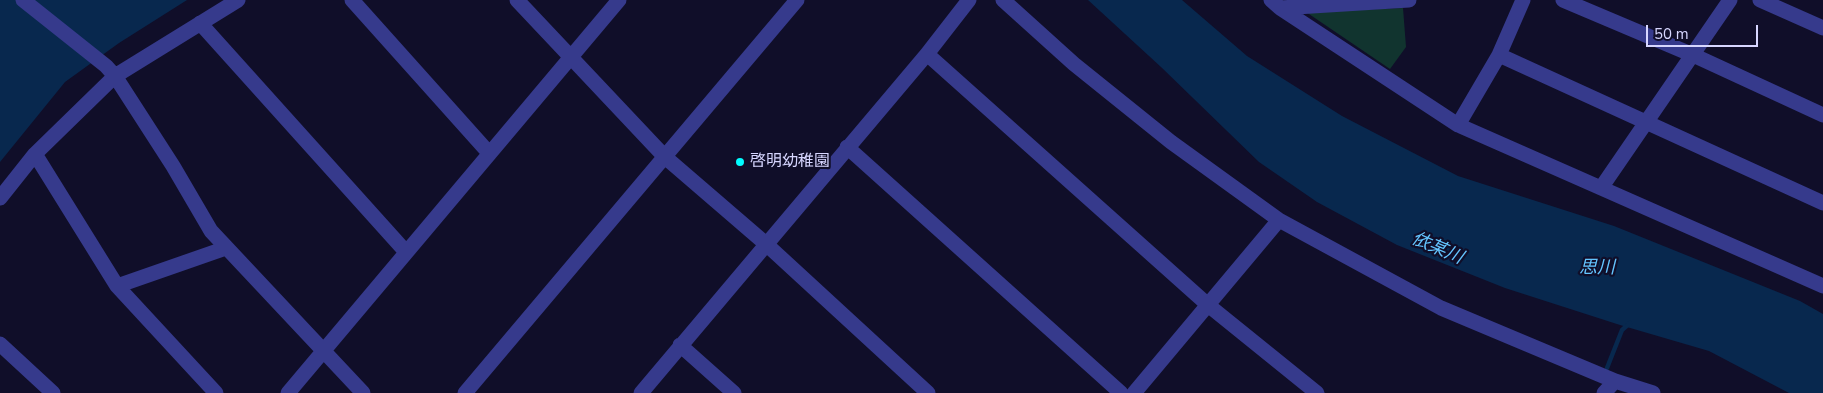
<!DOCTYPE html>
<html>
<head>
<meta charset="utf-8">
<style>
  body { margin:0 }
  #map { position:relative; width:1823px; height:393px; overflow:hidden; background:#100e29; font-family:"Nunito Sans",sans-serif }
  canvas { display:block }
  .scale { position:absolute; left:1646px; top:25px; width:112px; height:22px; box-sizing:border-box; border:2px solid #d7d6ff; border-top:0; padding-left:6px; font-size:15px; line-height:18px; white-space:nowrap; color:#d7d6ff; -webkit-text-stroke:4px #100e29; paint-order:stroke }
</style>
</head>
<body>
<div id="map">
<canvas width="1823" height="393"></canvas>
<div class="scale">50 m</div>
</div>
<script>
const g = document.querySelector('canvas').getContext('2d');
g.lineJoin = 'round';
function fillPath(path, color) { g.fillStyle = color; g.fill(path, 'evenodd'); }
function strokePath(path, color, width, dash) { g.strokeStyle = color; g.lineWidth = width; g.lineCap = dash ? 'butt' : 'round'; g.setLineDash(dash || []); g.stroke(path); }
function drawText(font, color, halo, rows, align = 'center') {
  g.font = font + ' "Nunito Sans","Noto Sans JP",sans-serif'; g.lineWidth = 4.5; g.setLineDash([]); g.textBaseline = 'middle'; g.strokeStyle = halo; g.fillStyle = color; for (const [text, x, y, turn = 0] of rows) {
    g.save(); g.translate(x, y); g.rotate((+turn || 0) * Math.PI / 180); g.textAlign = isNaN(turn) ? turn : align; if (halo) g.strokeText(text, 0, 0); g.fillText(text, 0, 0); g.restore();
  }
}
const green = new Path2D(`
  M 1403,8 L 1406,47 L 1390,69 L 1306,12 Z`);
const water = new Path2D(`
  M 0,0 L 187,0 L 119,43 L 65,82 L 0,162 Z
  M 1088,0 L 1182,0 L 1247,56 L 1342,116 L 1458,176 L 1614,226 L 1800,301 L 1823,314 L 1823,393 L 1789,393 L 1709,351 L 1620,325 L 1505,288 L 1397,245 L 1317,202 L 1259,162 L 1161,67 Z`);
const stream = new Path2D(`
  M 1607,368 L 1622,330 L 1630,323`);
const minor = new Path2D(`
  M 23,0 L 106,66 L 115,76 L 173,166 L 211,231 L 363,393
  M 352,0 L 489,153
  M 517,0 L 665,157 L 766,244 L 928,393
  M 1003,0 L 1074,64 L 1171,142 L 1279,220 L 1441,308 L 1615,381 L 1653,393
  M 1271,0 L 1280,8 L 1458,125 L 1601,188
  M 1563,0 L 1693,55 L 1823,115
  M 1730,0 L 1601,188 L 1823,286
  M 1760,0 L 1823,28
  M 1280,8 L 1409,0
  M 200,23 L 406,252
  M 927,54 L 1208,305 L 1317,393
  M 1499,55 L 1823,203
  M 1458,125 L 1499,55 L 1523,0
  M 847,147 L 1121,393
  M 35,154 L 117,286 L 216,393
  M 0,198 L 35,154 L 115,76 L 238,0
  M 117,286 L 226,248
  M 0,344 L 53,393
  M 680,345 L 734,393
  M 288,393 L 619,0
  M 465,393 L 797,0
  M 641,393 L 927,54 L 969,0
  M 1134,393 L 1279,220
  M 1604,393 L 1615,381`);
const markers = [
  [740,162,5,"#02fcff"]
];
const poiNames = [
  ["啓明幼稚園",750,162]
];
const waterNames = [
  ["依某川",1437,249,23],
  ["思川",1597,269]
];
fillPath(green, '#11342f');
fillPath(water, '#08284e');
strokePath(stream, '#08284e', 4.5);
strokePath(minor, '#363a8c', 15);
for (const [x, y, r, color] of markers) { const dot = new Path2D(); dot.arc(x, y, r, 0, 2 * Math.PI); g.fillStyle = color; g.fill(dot); strokePath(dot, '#100e29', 2); }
drawText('16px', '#d7d6ff', '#100e29', poiNames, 'left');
drawText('italic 18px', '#64c5ff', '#100e29', waterNames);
</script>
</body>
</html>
